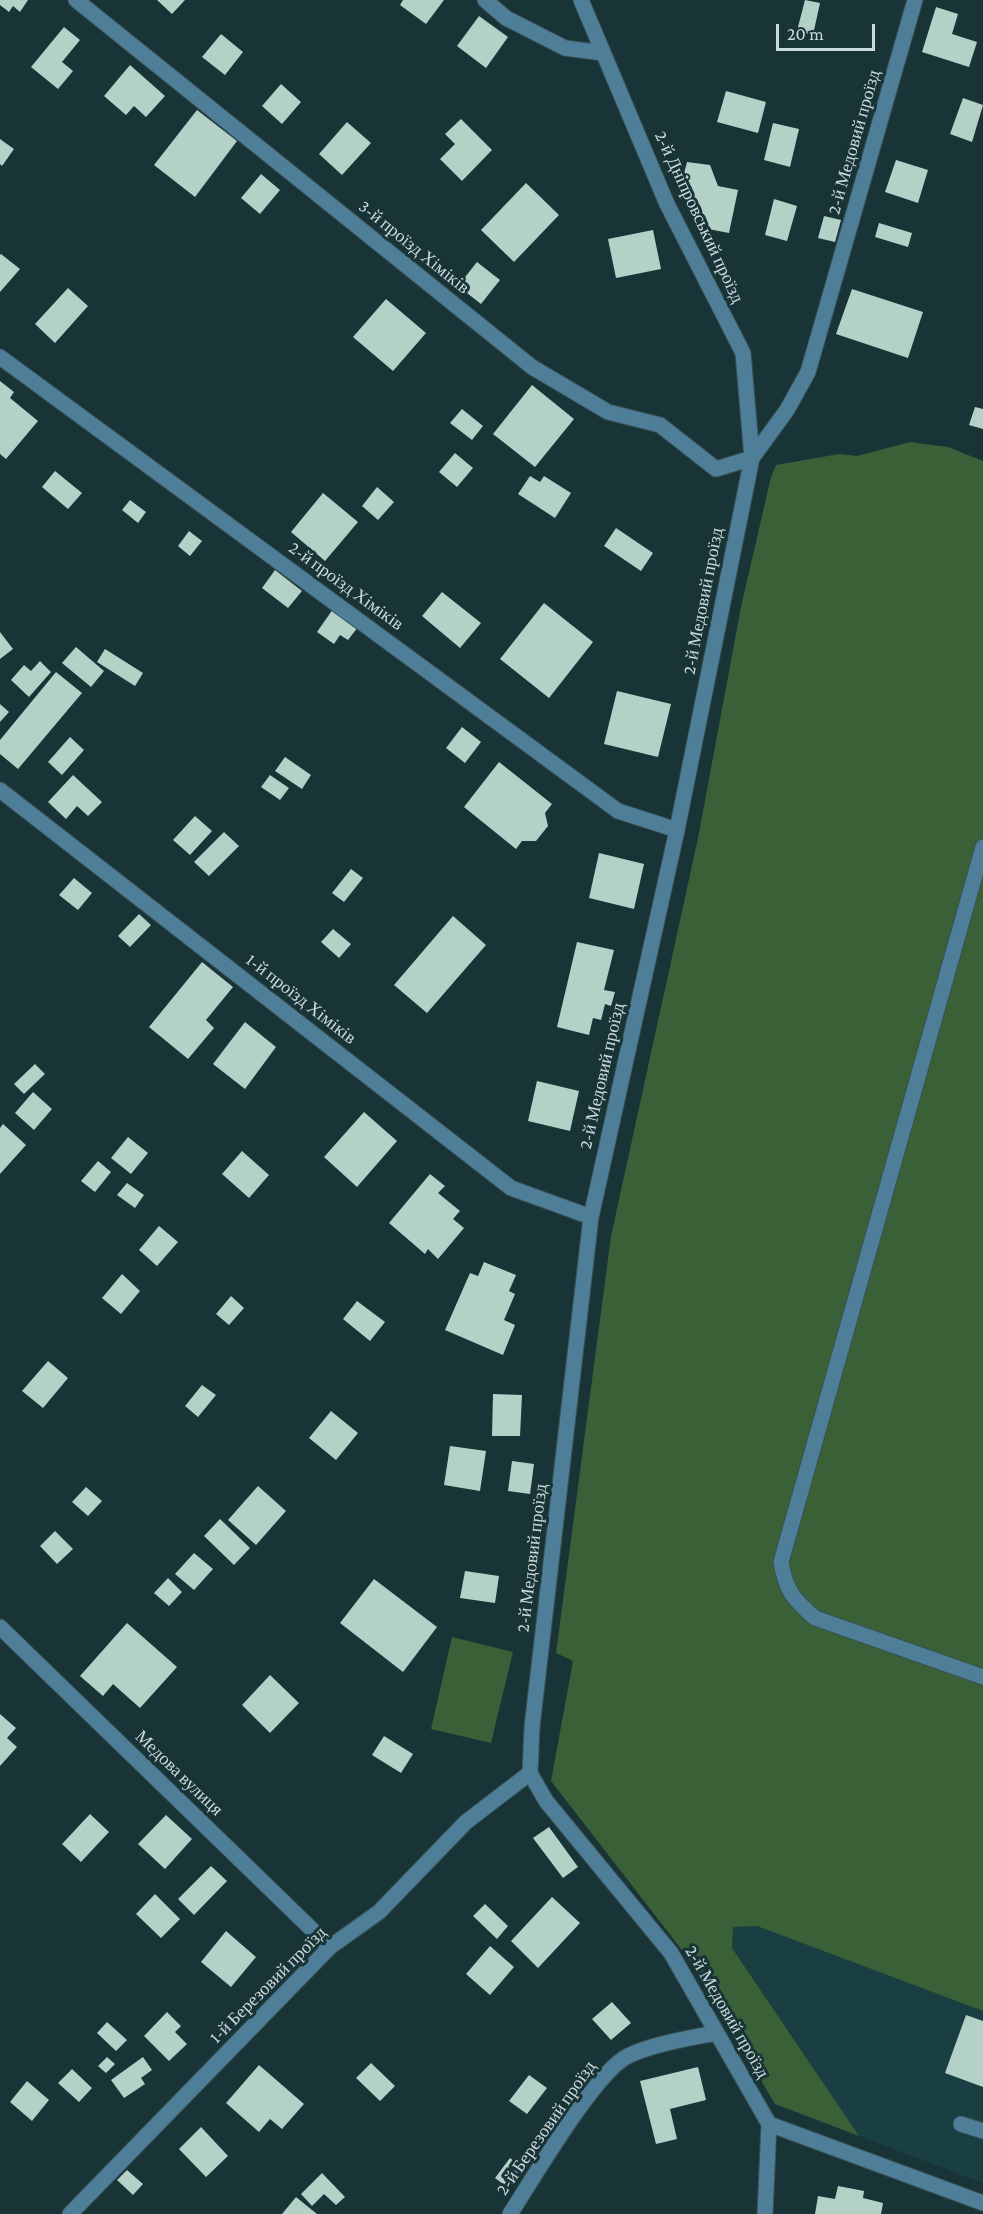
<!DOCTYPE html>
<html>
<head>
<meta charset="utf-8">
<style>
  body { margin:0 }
  #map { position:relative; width:983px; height:2214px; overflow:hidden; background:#193437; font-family:"Crimson Pro",serif }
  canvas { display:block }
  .scale { position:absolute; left:776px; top:24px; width:99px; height:27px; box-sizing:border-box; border:3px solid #cbdadc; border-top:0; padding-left:8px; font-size:18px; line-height:21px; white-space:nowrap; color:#cbdadc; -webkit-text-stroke:4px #193437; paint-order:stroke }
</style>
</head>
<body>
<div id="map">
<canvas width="983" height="2214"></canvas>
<div class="scale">20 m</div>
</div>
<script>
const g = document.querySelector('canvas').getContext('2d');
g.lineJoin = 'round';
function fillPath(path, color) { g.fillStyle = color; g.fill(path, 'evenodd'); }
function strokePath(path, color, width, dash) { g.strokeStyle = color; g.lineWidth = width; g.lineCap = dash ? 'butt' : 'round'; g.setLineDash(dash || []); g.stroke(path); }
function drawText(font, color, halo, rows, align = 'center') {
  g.font = font + ' "Crimson Pro",serif'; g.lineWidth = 6; g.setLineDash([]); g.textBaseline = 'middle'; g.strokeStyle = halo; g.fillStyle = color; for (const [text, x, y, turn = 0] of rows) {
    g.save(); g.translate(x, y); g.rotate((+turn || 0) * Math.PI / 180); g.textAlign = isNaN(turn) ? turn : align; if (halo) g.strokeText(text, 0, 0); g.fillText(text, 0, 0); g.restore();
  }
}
const built = new Path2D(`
  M 757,1926 L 983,2011 L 983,2183 L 859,2136 L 732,1948 L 733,1927 Z`);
const green = new Path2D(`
  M 910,442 L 948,447 L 983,461 L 983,2011 L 757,1926 L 733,1927 L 732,1948 L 859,2136 L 775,2104 L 692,1963 L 551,1781 L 573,1661 L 556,1653 L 611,1236 L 698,838 L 741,607 L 771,477 L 776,465 L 839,454 L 857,456 Z
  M 452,1637 L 513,1652 L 491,1743 L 431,1729 Z`);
const building = new Path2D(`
  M 0,0 L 28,0 L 20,12 L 13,6 L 9,12 L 0,5 Z
  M 157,0 L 185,0 L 172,14 Z
  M 403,0 L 444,0 L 426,24 L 400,5 Z
  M 805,0 L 820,3 L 813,35 L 797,31 Z
  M 936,7 L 958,14 L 952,34 L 977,42 L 969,67 L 922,52 Z
  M 479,16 L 508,37 L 486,68 L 457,46 Z
  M 64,27 L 80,40 L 62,62 L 73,71 L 58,89 L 31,67 Z
  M 221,34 L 243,52 L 225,75 L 202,57 Z
  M 130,65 L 165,96 L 146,117 L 134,106 L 126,115 L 104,96 Z
  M 281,84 L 301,102 L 282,124 L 262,106 Z
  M 726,91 L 766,102 L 758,133 L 717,122 Z
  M 963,98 L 983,105 L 972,142 L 950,134 Z
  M 197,110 L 237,141 L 195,197 L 154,165 Z
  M 461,119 L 492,150 L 462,181 L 440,159 L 455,144 L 445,134 Z
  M 347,122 L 371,143 L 342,175 L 319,154 Z
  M 773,123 L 799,129 L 790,167 L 764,160 Z
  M 0,139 L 14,149 L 2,166 L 0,164 Z
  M 896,160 L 928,170 L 918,203 L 885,192 Z
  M 687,162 L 710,165 L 718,186 L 738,190 L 729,233 L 698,227 L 681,185 Z
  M 261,174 L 280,190 L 260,214 L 241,198 Z
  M 526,183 L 559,215 L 514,262 L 481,230 Z
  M 774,199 L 797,206 L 787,241 L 765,235 Z
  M 824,216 L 841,220 L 835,242 L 818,238 Z
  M 879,223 L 912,233 L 908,247 L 875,237 Z
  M 653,230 L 661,269 L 616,278 L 608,239 Z
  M 1,254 L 20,269 L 0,292 L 0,255 Z
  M 477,262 L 500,280 L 481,304 L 458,286 Z
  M 68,288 L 88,306 L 55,343 L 35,324 Z
  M 852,289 L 923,312 L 908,358 L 836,334 Z
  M 386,299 L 426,333 L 393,371 L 353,337 Z
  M 0,381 L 14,392 L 10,398 L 38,421 L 6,459 L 0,454 Z
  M 532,385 L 574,419 L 535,467 L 493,434 Z
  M 975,407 L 983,409 L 983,429 L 969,425 Z
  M 462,409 L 483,426 L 472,440 L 450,423 Z
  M 455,453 L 473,468 L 457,487 L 439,472 Z
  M 55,471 L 82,493 L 68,509 L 42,487 Z
  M 530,476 L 540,482 L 544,476 L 571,493 L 555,518 L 518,494 Z
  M 377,487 L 394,502 L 378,520 L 362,506 Z
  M 323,493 L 358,522 L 325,561 L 291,532 Z
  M 130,500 L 146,512 L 138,523 L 122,510 Z
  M 616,528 L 653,553 L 641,571 L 604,546 Z
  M 189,531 L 202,541 L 190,556 L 178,546 Z
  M 275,570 L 302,591 L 288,608 L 262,588 Z
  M 442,592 L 481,623 L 460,648 L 422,616 Z
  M 544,603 L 593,642 L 549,698 L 500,659 Z
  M 333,609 L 358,627 L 348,640 L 340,635 L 334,644 L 317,632 Z
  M 0,632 L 13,649 L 0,659 Z
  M 76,647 L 104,671 L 91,687 L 62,663 Z
  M 105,649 L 143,673 L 135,686 L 97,662 Z
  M 40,661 L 51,672 L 29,697 L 11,680 L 24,665 L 31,671 Z
  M 56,672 L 82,693 L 18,769 L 0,754 L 0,740 Z
  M 617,691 L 671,704 L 658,757 L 604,744 Z
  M 0,704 L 9,712 L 0,722 Z
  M 462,727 L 481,742 L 465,763 L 446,748 Z
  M 70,737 L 84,750 L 62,775 L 48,762 Z
  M 285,757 L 311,775 L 302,789 L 275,771 Z
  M 499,762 L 552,804 L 545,813 L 548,826 L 536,841 L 522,841 L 516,849 L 464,807 Z
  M 73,775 L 102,802 L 88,816 L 77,806 L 66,819 L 48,802 Z
  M 270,775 L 289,788 L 280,800 L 261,787 Z
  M 195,816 L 212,831 L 190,855 L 173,840 Z
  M 224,832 L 239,846 L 209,876 L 194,862 Z
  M 599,853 L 644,864 L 634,909 L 589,898 Z
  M 351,869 L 363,878 L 344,902 L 332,893 Z
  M 74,878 L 92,893 L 78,910 L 59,895 Z
  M 139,914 L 151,925 L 130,947 L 118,936 Z
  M 453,916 L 486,945 L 427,1013 L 394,985 Z
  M 333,929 L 351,944 L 339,958 L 321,942 Z
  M 577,942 L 614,950 L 604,990 L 615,992 L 611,1006 L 605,1004 L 601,1020 L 593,1018 L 589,1035 L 557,1027 Z
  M 202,962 L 233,987 L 206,1020 L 214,1028 L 188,1059 L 149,1027 Z
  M 245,1022 L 276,1047 L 245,1089 L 213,1064 Z
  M 35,1064 L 45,1074 L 24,1094 L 14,1084 Z
  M 537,1081 L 579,1091 L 570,1131 L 528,1121 Z
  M 33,1092 L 52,1109 L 34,1130 L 15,1113 Z
  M 364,1112 L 397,1141 L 357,1187 L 324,1157 Z
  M 3,1124 L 26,1145 L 0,1174 L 0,1128 Z
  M 128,1137 L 148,1153 L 131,1174 L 111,1158 Z
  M 242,1151 L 269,1175 L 249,1198 L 222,1174 Z
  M 98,1161 L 111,1172 L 95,1192 L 81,1181 Z
  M 430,1174 L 445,1186 L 438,1193 L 460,1211 L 453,1219 L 464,1228 L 438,1259 L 428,1249 L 425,1254 L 389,1223 Z
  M 127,1183 L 144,1195 L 135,1208 L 117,1195 Z
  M 159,1226 L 178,1242 L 157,1266 L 139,1250 Z
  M 484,1262 L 516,1275 L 509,1291 L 515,1294 L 504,1320 L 515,1325 L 503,1355 L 445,1330 L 470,1273 L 478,1276 Z
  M 122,1274 L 140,1291 L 121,1314 L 102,1298 Z
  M 231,1296 L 244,1308 L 229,1325 L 216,1314 Z
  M 357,1301 L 385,1322 L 370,1341 L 343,1319 Z
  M 48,1361 L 68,1378 L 43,1408 L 22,1391 Z
  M 202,1385 L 216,1395 L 198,1417 L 185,1406 Z
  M 493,1394 L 522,1395 L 520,1436 L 492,1436 Z
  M 331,1411 L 358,1433 L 336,1460 L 309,1438 Z
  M 450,1446 L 486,1451 L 480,1491 L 444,1485 Z
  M 512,1461 L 534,1464 L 530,1494 L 508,1491 Z
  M 258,1486 L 286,1511 L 256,1545 L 228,1520 Z
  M 86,1487 L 102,1501 L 88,1516 L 72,1502 Z
  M 220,1519 L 250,1548 L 234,1565 L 204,1536 Z
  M 55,1531 L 73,1549 L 57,1564 L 40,1546 Z
  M 194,1553 L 213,1569 L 194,1590 L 175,1574 Z
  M 465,1571 L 499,1576 L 495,1603 L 460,1598 Z
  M 168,1578 L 182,1592 L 169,1606 L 154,1593 Z
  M 374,1579 L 437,1627 L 403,1672 L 340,1623 Z
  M 127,1623 L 177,1667 L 140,1708 L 113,1684 L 103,1696 L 80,1676 Z
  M 270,1675 L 299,1703 L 270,1733 L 242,1705 Z
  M 0,1714 L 16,1728 L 7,1738 L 17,1747 L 0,1766 Z
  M 384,1736 L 413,1754 L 401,1773 L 372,1755 Z
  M 90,1814 L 109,1832 L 81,1862 L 62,1844 Z
  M 166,1815 L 192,1839 L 165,1869 L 138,1844 Z
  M 549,1827 L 578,1867 L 563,1878 L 533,1838 Z
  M 211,1866 L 227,1881 L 194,1915 L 178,1899 Z
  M 155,1894 L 180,1919 L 161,1938 L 136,1914 Z
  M 552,1897 L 580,1923 L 538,1968 L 511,1941 Z
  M 485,1904 L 508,1926 L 497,1939 L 473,1916 Z
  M 226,1931 L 256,1957 L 231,1987 L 201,1962 Z
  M 490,1946 L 514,1967 L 490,1995 L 466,1974 Z
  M 612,2002 L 631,2023 L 611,2040 L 592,2019 Z
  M 167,2012 L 181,2026 L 175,2032 L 187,2044 L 169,2061 L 144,2036 Z
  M 966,2015 L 983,2021 L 983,2087 L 945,2073 Z
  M 107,2022 L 127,2040 L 116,2051 L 97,2033 Z
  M 107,2057 L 115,2064 L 106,2073 L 98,2066 Z
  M 143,2057 L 152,2070 L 141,2078 L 145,2084 L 124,2098 L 111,2080 Z
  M 371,2063 L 395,2086 L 380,2101 L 356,2078 Z
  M 259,2065 L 304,2104 L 282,2129 L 270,2119 L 259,2132 L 226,2103 Z
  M 698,2067 L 706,2100 L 670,2109 L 677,2139 L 656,2144 L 640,2081 Z
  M 72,2069 L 92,2088 L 79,2102 L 58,2083 Z
  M 529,2075 L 547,2088 L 527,2114 L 509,2101 Z
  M 27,2081 L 49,2100 L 32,2121 L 10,2102 Z
  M 201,2127 L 228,2156 L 206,2177 L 179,2149 Z
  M 510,2158 L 522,2167 L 507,2187 L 495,2178 Z
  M 127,2170 L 143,2184 L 133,2195 L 117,2180 Z
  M 322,2173 L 345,2197 L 336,2205 L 324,2194 L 312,2206 L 301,2194 Z
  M 838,2186 L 864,2191 L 863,2198 L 883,2203 L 881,2214 L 815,2214 L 818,2196 L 835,2199 Z
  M 296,2197 L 317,2214 L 282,2214 Z`);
const minor = new Path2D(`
  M 76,0 L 532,367 L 608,412 L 660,425 L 716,469 L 752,458
  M 485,0 L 506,18 L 565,48 L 603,53
  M 581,0 L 667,204 L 743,353 L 752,458
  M 0,357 L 618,811 L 677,830
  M 0,790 L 511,1188 L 591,1217
  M 983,847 L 781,1562 C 786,1591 793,1599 815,1618 L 983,1677
  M 0,1627 L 330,1947
  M 769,2124 L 671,1953 L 546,1801 L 530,1773 L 532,1727 L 591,1217 L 677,830 L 752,458 L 787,410 L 808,372 L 915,0
  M 769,2124 L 983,2203
  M 961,2124 L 983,2131
  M 70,2214 L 330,1947 L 379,1912 L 466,1822 L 530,1773
  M 510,2214 C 533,2179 595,2072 628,2056 C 649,2045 693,2037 717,2033
  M 765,2214 L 769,2124`);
const streetNames = [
  ["2-й Медовий проїзд",854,142,-74],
  ["2-й Дніпровський проїзд",699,217,65],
  ["3-й проїзд Хіміків",414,247,39],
  ["2-й проїзд Хіміків",346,586,36],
  ["2-й Медовий проїзд",703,601,-79],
  ["1-й проїзд Хіміків",301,999,38],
  ["2-й Медовий проїзд",602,1076,-77],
  ["2-й Медовий проїзд",532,1558,-83],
  ["Медова вулиця",179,1773,44],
  ["1-й Березовий проїзд",268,1985,-45],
  ["2-й Медовий проїзд",727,2012,60],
  ["2-й Березовий проїзд",546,2128,-55]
];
fillPath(built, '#193f43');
fillPath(green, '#396037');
fillPath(building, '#b4d1c7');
strokePath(minor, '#395255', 17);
strokePath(minor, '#4f7e99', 15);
drawText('18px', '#cbdadc', '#193437', streetNames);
</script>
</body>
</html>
